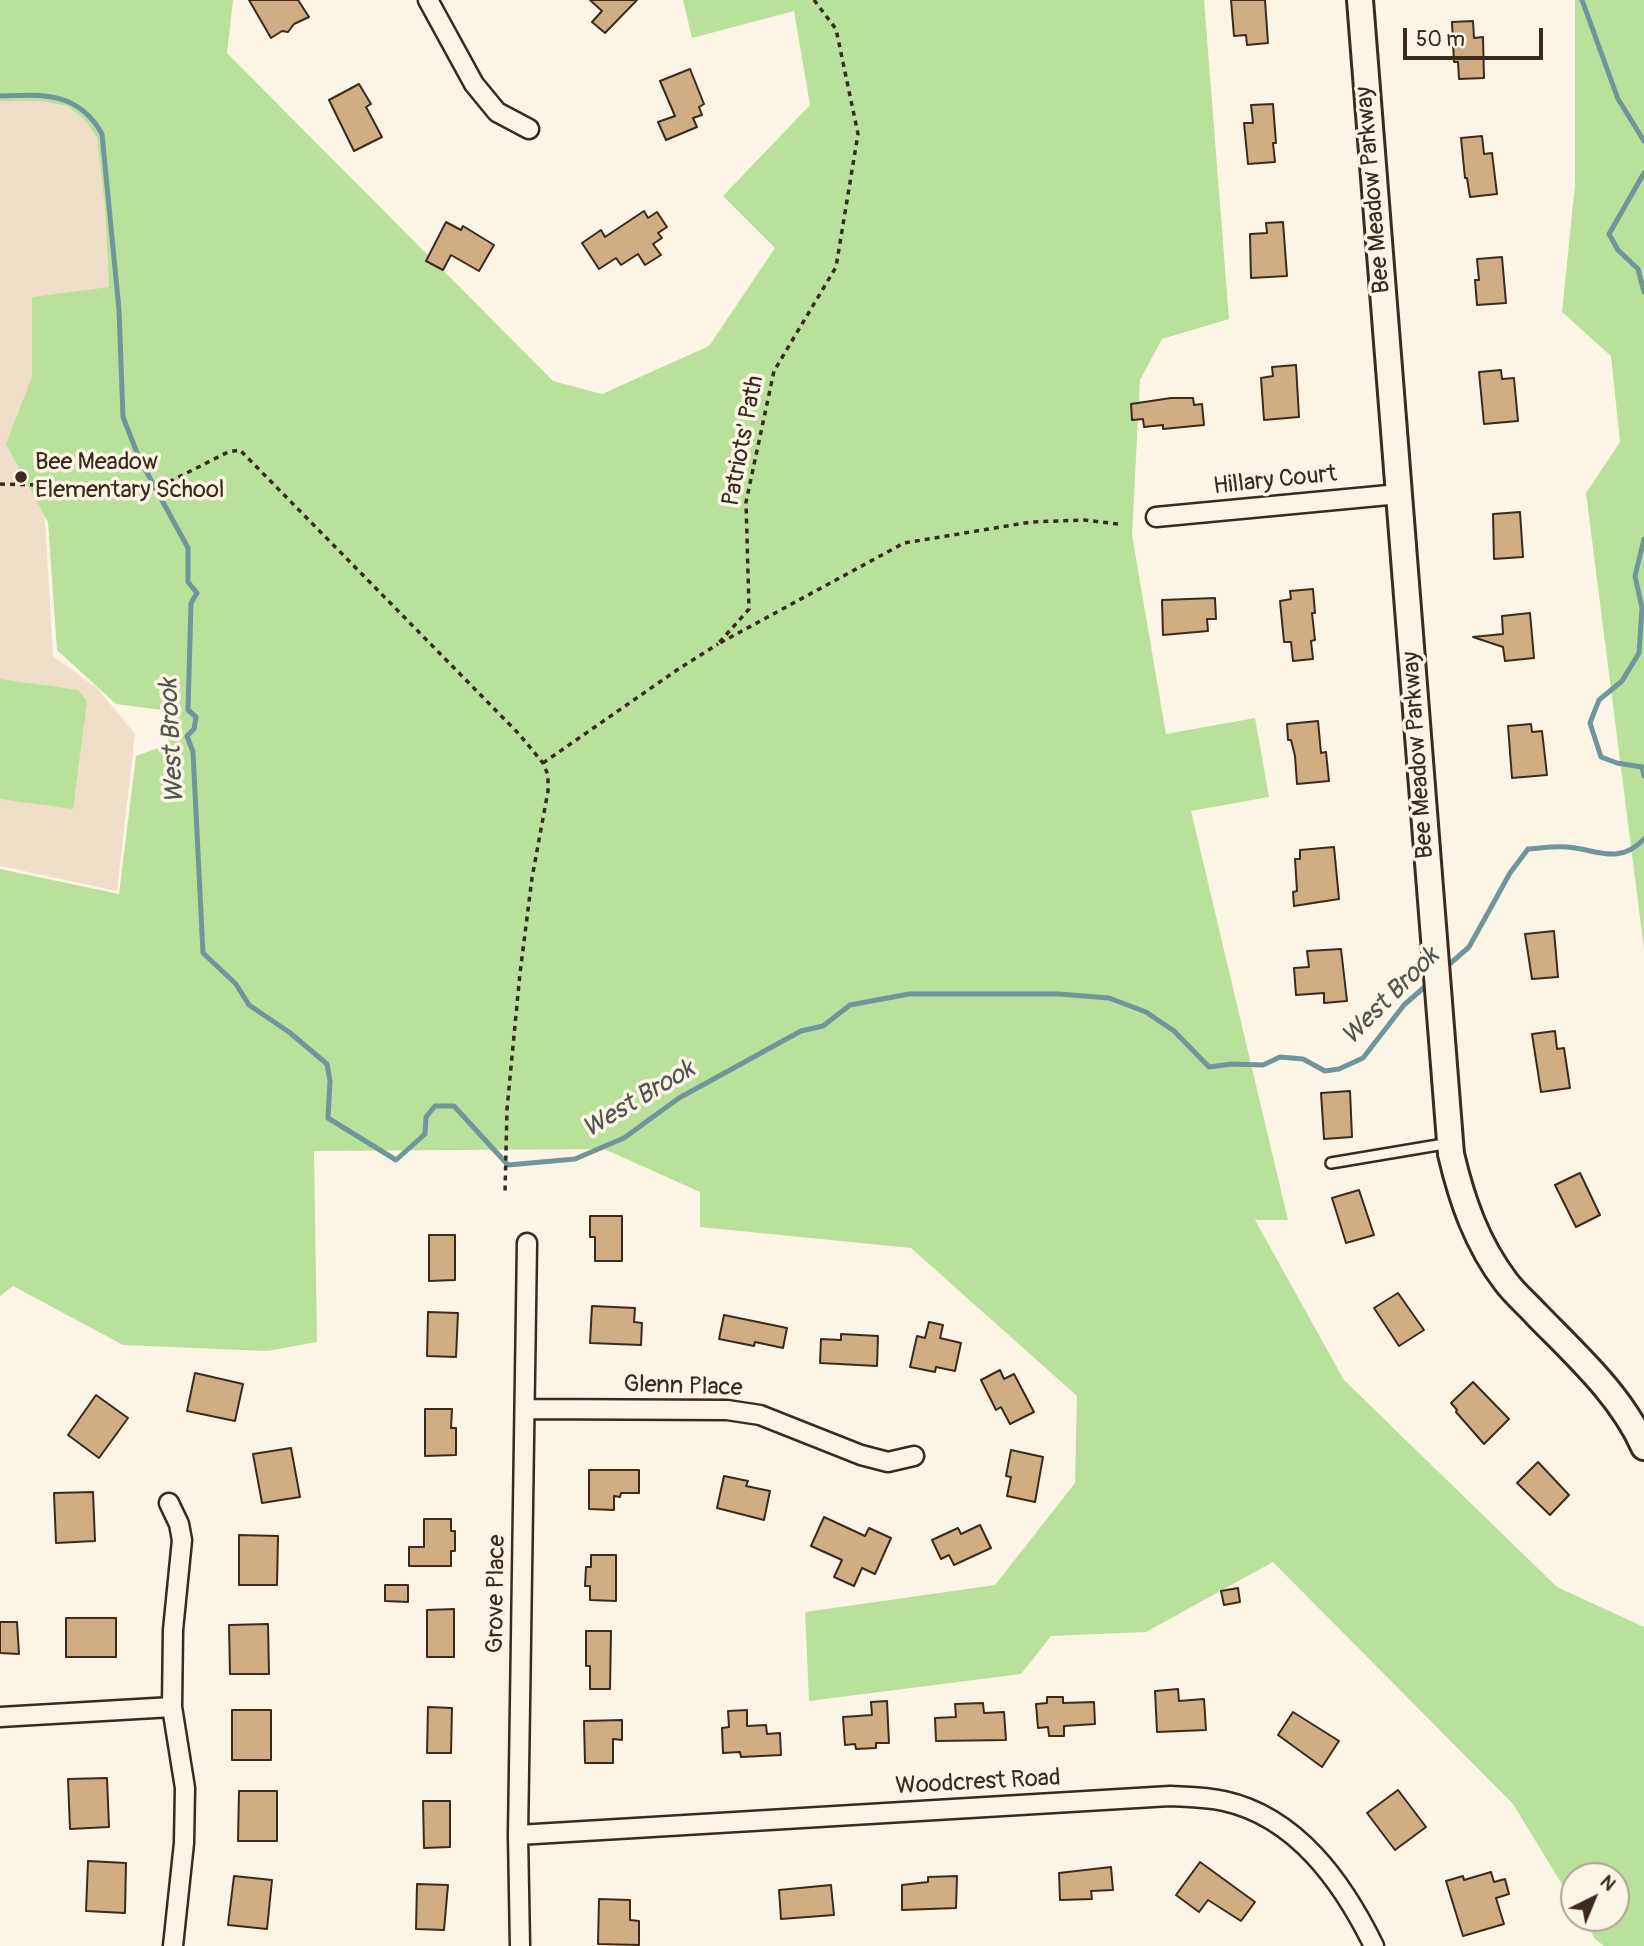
<!DOCTYPE html>
<html>
<head>
<meta charset="utf-8">
<style>
  body { margin:0 }
  #map { position:relative; width:1644px; height:1946px; overflow:hidden; background:#fcf5e5; font-family:Pangolin,sans-serif }
  canvas { display:block }
  .north { position:absolute; left:1560px; top:1862px; width:70px; height:70px; box-sizing:border-box; background:#fcf5e5; border:2px solid #afa495; border-radius:50%; rotate:43deg; font-size:19px; font-weight:700; line-height:28px; text-align:center; color:#3b2a1e }
  .north::after { content:''; display:block; margin:auto; width:24px; height:32px; background:#3b2a1e; clip-path:polygon(50% 0,100% 100%,50% 72%,0 100%) }
  .scale { position:absolute; left:1403px; top:28px; width:140px; height:32px; box-sizing:border-box; border:4px solid #3b2a1e; border-top:0; padding-left:9px; font-size:21px; line-height:24px; white-space:nowrap; color:#3b2a1e; -webkit-text-stroke:5px #fcf5e5; paint-order:stroke }
</style>
</head>
<body>
<div id="map">
<canvas width="1644" height="1946"></canvas>
<div class="north">N</div>
<div class="scale">50 m</div>
</div>
<script>
const g = document.querySelector('canvas').getContext('2d');
g.lineJoin = 'round';
function fillPath(path, color) { g.fillStyle = color; g.fill(path, 'evenodd'); }
function strokePath(path, color, width, dash) { g.strokeStyle = color; g.lineWidth = width; g.lineCap = dash ? 'butt' : 'round'; g.setLineDash(dash || []); g.stroke(path); }
function drawText(font, color, halo, rows, align = 'center') {
  g.font = font + ' Pangolin,sans-serif'; g.lineWidth = 7; g.setLineDash([]); g.textBaseline = 'middle'; g.strokeStyle = halo; g.fillStyle = color; for (const [text, x, y, turn = 0] of rows) {
    g.save(); g.translate(x, y); g.rotate((+turn || 0) * Math.PI / 180); g.textAlign = isNaN(turn) ? turn : align; if (halo) g.strokeText(text, 0, 0); g.fillText(text, 0, 0); g.restore();
  }
}
const built = new Path2D(`
  M 0,101 L 40,101 L 67,106 L 84,119 L 97,138 L 105,209 L 109,288 L 32,297 L 53,656 L 98,689 L 135,734 L 117,891 L 0,866 Z`);
const green = new Path2D(`
  M 0,0 L 233,0 L 227,53 L 553,381 L 602,394 L 709,346 L 775,248 L 723,196 L 810,105 L 794,11 L 692,38 L 683,0 L 1204,0 L 1229,319 L 1162,339 L 1140,380 L 1132,535 L 1166,734 L 1255,718 L 1269,797 L 1191,811 L 1288,1220 L 1255,1220 L 1344,1380 L 1557,1587 L 1644,1627 L 1644,1946 L 1604,1946 L 1595,1939 L 1583,1918 L 1616,1918 L 1616,1876 L 1574,1876 L 1574,1904 L 1513,1804 L 1273,1562 L 1146,1632 L 1051,1636 L 1021,1674 L 809,1701 L 805,1612 L 995,1585 L 1075,1483 L 1077,1396 L 911,1248 L 700,1227 L 700,1192 L 604,1149 L 314,1151 L 317,1342 L 267,1351 L 123,1345 L 13,1286 L 0,1296 L 0,869 L 119,894 L 136,756 L 169,744 L 162,710 L 116,704 L 57,650 L 48,522 L 6,444 L 32,377 L 32,297 L 109,287 L 105,209 L 97,138 L 84,119 L 67,106 L 40,101 L 0,101 Z
  M 1575,0 L 1644,0 L 1644,949 L 1586,493 L 1620,442 L 1611,356 L 1562,312 L 1575,185 Z
  M 0,679 L 78,690 L 87,701 L 73,809 L 0,799 Z`);
const stream = new Path2D(`
  M 1582,0 L 1618,99 L 1644,141
  M 0,96 C 43,94 79,92 102,134 L 119,310 L 123,417 L 139,458 L 188,548 L 188,582 L 197,593 L 191,603 L 188,710 L 196,717 L 194,729 L 187,736 L 193,752 L 203,953 L 236,984 L 249,1005 L 289,1032 L 327,1064 L 330,1081 L 328,1118 L 396,1160 L 425,1134 L 426,1117 L 435,1106 L 454,1106 L 508,1165 L 575,1159 L 624,1138 L 679,1098 L 801,1031 L 823,1026 L 850,1005 L 909,994 L 1059,994 L 1109,998 L 1146,1012 L 1174,1031 L 1209,1067 L 1232,1064 L 1263,1065 L 1280,1057 L 1303,1059 L 1325,1071 L 1339,1069 L 1363,1058 L 1404,1005 L 1429,983
  M 1644,173 L 1609,234 L 1618,250 L 1638,269 L 1644,292
  M 1644,539 L 1635,576 L 1642,608 L 1639,653 L 1622,681 L 1599,700 L 1590,723 L 1601,757 L 1617,763 L 1642,767 L 1644,776
  M 1444,969 L 1469,947 L 1510,873 L 1528,849 C 1541,848 1555,846 1567,847 C 1596,849 1619,866 1644,839`);
const building = new Path2D(`
  M 249,0 L 298,0 L 309,17 L 294,24 L 288,32 L 282,31 L 271,38 Z
  M 590,0 L 637,0 L 605,33 L 592,22 L 602,11 Z
  M 1231,0 L 1265,0 L 1268,43 L 1247,45 L 1246,35 L 1234,36 Z
  M 1473,21 L 1474,38 L 1483,37 L 1484,78 L 1459,79 L 1458,62 L 1454,62 L 1452,22 Z
  M 690,69 L 704,104 L 699,107 L 702,115 L 693,118 L 697,127 L 666,140 L 658,122 L 675,116 L 660,81 Z
  M 359,84 L 371,104 L 366,107 L 382,137 L 354,151 L 329,100 Z
  M 1273,104 L 1276,143 L 1273,143 L 1275,162 L 1248,164 L 1244,123 L 1253,123 L 1251,105 Z
  M 1482,136 L 1484,154 L 1492,153 L 1497,194 L 1470,197 L 1467,178 L 1465,178 L 1461,138 Z
  M 644,211 L 648,218 L 657,212 L 667,227 L 658,233 L 662,238 L 653,244 L 661,255 L 645,265 L 638,254 L 621,265 L 616,258 L 599,269 L 582,243 L 601,230 L 605,237 Z
  M 446,222 L 461,230 L 463,226 L 494,245 L 479,271 L 451,255 L 443,270 L 426,261 Z
  M 1283,222 L 1287,276 L 1251,278 L 1250,234 L 1267,233 L 1266,223 Z
  M 1502,257 L 1506,303 L 1477,305 L 1475,280 L 1479,280 L 1477,259 Z
  M 1296,365 L 1299,417 L 1264,420 L 1261,378 L 1273,376 L 1272,367 Z
  M 1501,370 L 1502,379 L 1514,378 L 1518,421 L 1484,424 L 1479,372 Z
  M 1171,398 L 1193,398 L 1194,405 L 1202,404 L 1204,425 L 1163,429 L 1163,425 L 1144,427 L 1143,419 L 1132,420 L 1131,404 Z
  M 1520,512 L 1523,557 L 1494,559 L 1493,514 Z
  M 1313,589 L 1315,613 L 1312,613 L 1315,640 L 1311,641 L 1313,659 L 1293,661 L 1291,642 L 1284,642 L 1280,601 L 1291,599 L 1290,591 Z
  M 1215,598 L 1216,619 L 1207,619 L 1208,631 L 1163,635 L 1162,600 Z
  M 1530,613 L 1534,658 L 1505,661 L 1503,647 L 1473,637 L 1503,634 L 1502,616 Z
  M 1318,721 L 1321,753 L 1326,752 L 1329,781 L 1297,784 L 1295,756 L 1291,740 L 1288,740 L 1287,724 Z
  M 1531,724 L 1532,732 L 1542,731 L 1547,775 L 1512,778 L 1508,726 Z
  M 1334,847 L 1339,899 L 1294,906 L 1293,892 L 1297,891 L 1295,859 L 1300,859 L 1300,850 Z
  M 1554,931 L 1558,977 L 1532,979 L 1525,934 Z
  M 1341,949 L 1347,1001 L 1324,1003 L 1324,993 L 1296,995 L 1294,968 L 1309,967 L 1307,951 Z
  M 1555,1031 L 1557,1049 L 1564,1048 L 1570,1088 L 1541,1092 L 1532,1034 Z
  M 1350,1091 L 1352,1137 L 1324,1139 L 1321,1093 Z
  M 1580,1173 L 1600,1215 L 1576,1227 L 1555,1185 Z
  M 1359,1190 L 1374,1235 L 1346,1243 L 1332,1198 Z
  M 590,1216 L 622,1216 L 622,1261 L 595,1261 L 595,1237 L 590,1237 Z
  M 429,1235 L 455,1235 L 455,1280 L 429,1281 Z
  M 1398,1293 L 1424,1330 L 1399,1346 L 1374,1308 Z
  M 592,1306 L 635,1308 L 634,1322 L 642,1323 L 641,1345 L 590,1343 Z
  M 428,1312 L 458,1313 L 456,1357 L 427,1356 Z
  M 724,1315 L 787,1328 L 783,1348 L 755,1342 L 754,1346 L 719,1339 Z
  M 929,1322 L 943,1325 L 940,1338 L 961,1343 L 955,1371 L 936,1367 L 935,1372 L 910,1367 L 917,1336 L 925,1338 Z
  M 841,1334 L 878,1336 L 877,1366 L 820,1363 L 821,1339 L 841,1340 Z
  M 1000,1370 L 1004,1379 L 1014,1374 L 1034,1412 L 1010,1424 L 1001,1407 L 996,1410 L 981,1380 Z
  M 195,1373 L 243,1384 L 235,1421 L 187,1411 Z
  M 1473,1382 L 1509,1419 L 1484,1444 L 1456,1412 L 1457,1410 L 1451,1403 Z
  M 96,1395 L 128,1418 L 99,1458 L 68,1435 Z
  M 425,1409 L 452,1409 L 451,1428 L 456,1428 L 456,1455 L 425,1456 Z
  M 291,1448 L 300,1497 L 262,1503 L 253,1454 Z
  M 1011,1450 L 1043,1457 L 1035,1502 L 1007,1496 L 1011,1477 L 1006,1476 Z
  M 1538,1462 L 1569,1495 L 1550,1515 L 1517,1483 Z
  M 589,1470 L 639,1470 L 639,1493 L 621,1493 L 620,1497 L 614,1496 L 614,1510 L 589,1509 Z
  M 724,1476 L 748,1481 L 746,1486 L 770,1491 L 764,1520 L 717,1508 Z
  M 93,1492 L 95,1541 L 56,1543 L 54,1493 Z
  M 824,1517 L 865,1536 L 869,1528 L 891,1538 L 875,1574 L 862,1568 L 854,1586 L 834,1577 L 842,1560 L 811,1546 Z
  M 424,1519 L 451,1519 L 451,1531 L 455,1531 L 455,1551 L 451,1551 L 451,1566 L 409,1566 L 409,1547 L 424,1547 Z
  M 980,1525 L 991,1548 L 954,1565 L 949,1555 L 941,1559 L 932,1540 L 958,1528 L 961,1534 Z
  M 239,1535 L 278,1536 L 277,1585 L 239,1585 Z
  M 591,1555 L 616,1555 L 616,1601 L 590,1600 L 590,1586 L 585,1586 L 586,1567 L 591,1567 Z
  M 385,1585 L 408,1585 L 408,1602 L 385,1601 Z
  M 1238,1588 L 1240,1602 L 1224,1605 L 1221,1591 Z
  M 454,1609 L 454,1657 L 427,1657 L 427,1610 Z
  M 66,1618 L 116,1618 L 116,1657 L 66,1657 Z
  M 0,1622 L 17,1622 L 19,1654 L 0,1653 Z
  M 268,1624 L 269,1674 L 230,1674 L 229,1625 Z
  M 586,1631 L 611,1631 L 610,1689 L 590,1689 L 590,1666 L 586,1666 Z
  M 1178,1689 L 1179,1701 L 1204,1699 L 1206,1730 L 1157,1732 L 1155,1691 Z
  M 1047,1697 L 1063,1697 L 1063,1703 L 1094,1702 L 1095,1724 L 1064,1726 L 1064,1736 L 1049,1736 L 1048,1727 L 1038,1728 L 1036,1704 L 1047,1703 Z
  M 887,1701 L 889,1743 L 876,1743 L 876,1748 L 856,1749 L 855,1744 L 845,1745 L 843,1717 L 872,1715 L 871,1702 Z
  M 983,1703 L 984,1713 L 1004,1712 L 1006,1740 L 936,1741 L 935,1718 L 956,1717 L 955,1704 Z
  M 428,1707 L 452,1708 L 451,1753 L 427,1753 Z
  M 232,1710 L 271,1710 L 271,1760 L 232,1760 Z
  M 747,1710 L 747,1726 L 766,1725 L 767,1734 L 780,1733 L 781,1755 L 741,1757 L 740,1752 L 723,1753 L 722,1728 L 729,1727 L 728,1711 Z
  M 1293,1712 L 1339,1741 L 1322,1767 L 1278,1735 Z
  M 622,1720 L 622,1740 L 613,1739 L 613,1763 L 585,1763 L 584,1721 Z
  M 107,1778 L 109,1827 L 70,1829 L 68,1779 Z
  M 1398,1790 L 1426,1827 L 1395,1850 L 1367,1813 Z
  M 239,1791 L 277,1791 L 277,1841 L 238,1841 Z
  M 423,1801 L 450,1801 L 450,1847 L 424,1848 Z
  M 88,1861 L 126,1863 L 125,1913 L 86,1911 Z
  M 1200,1862 L 1255,1902 L 1241,1921 L 1208,1900 L 1199,1912 L 1176,1895 Z
  M 1111,1867 L 1113,1890 L 1091,1891 L 1092,1899 L 1060,1900 L 1059,1873 Z
  M 1491,1872 L 1494,1882 L 1505,1879 L 1509,1894 L 1496,1898 L 1504,1924 L 1463,1936 L 1446,1881 L 1463,1876 L 1464,1880 Z
  M 234,1876 L 272,1880 L 267,1929 L 228,1925 Z
  M 957,1876 L 956,1908 L 902,1910 L 902,1885 L 928,1882 L 928,1877 Z
  M 417,1884 L 448,1885 L 444,1930 L 416,1929 Z
  M 831,1885 L 834,1915 L 781,1919 L 779,1890 Z
  M 599,1899 L 630,1900 L 630,1920 L 639,1921 L 639,1945 L 598,1944 Z`);
const path = new Path2D(`
  M 814,0 L 836,29 L 858,134 L 836,267 L 774,371 L 746,502 L 749,609 L 718,644 L 904,543 L 1031,522 L 1084,520 L 1118,524
  M 0,484 L 140,488 L 171,481 L 228,452 L 240,450 L 519,734 L 543,763 L 548,775 L 548,791 L 532,878 L 520,973 L 507,1109 L 505,1193
  M 543,763 L 677,670 L 718,644`);
const lane = new Path2D(`
  M 1331,1163 L 1450,1143`);
const street = new Path2D(`
  M 428,0 L 474,84 L 497,112 L 529,129
  M 1156,517 L 1399,494
  M 525,1409 L 727,1410 L 760,1415 L 861,1455 L 888,1462 L 914,1456
  M 172,1707 L 185,1788 L 184,1843 L 173,1946
  M 0,1717 L 172,1707 L 173,1630 L 182,1540 L 179,1524 L 169,1503
  M 518,1835 L 1170,1796 C 1188,1797 1206,1797 1224,1801 C 1297,1817 1343,1883 1374,1946
  M 520,1946 L 518,1835 L 527,1243`);
const secondary = new Path2D(`
  M 1360,0 L 1451,1154 C 1462,1201 1477,1244 1506,1282 C 1515,1294 1526,1303 1536,1314 C 1575,1354 1621,1395 1644,1447`);
const markers = [
  [21,477,7,"#3b2a1e"]
];
const streetNames = [
  ["Bee Meadow Parkway",1374,190,-95],
  ["Patriots' Path",744,441,-79],
  ["Hillary Court",1275,481,-6],
  ["Bee Meadow Parkway",1419,755,-94],
  ["Glenn Place",683,1387,2],
  ["Grove Place",497,1594,-89],
  ["Woodcrest Road",978,1783,-3]
];
const poiNames = [
  ["Bee Meadow",35,463],
  ["Elementary School",35,491]
];
const waterNames = [
  ["West Brook",173,741,-93],
  ["West Brook",1391,997,-45],
  ["West Brook",639,1100,-31]
];
fillPath(built, '#efdfc8');
fillPath(green, '#bae19c');
strokePath(stream, '#6f969c', 5);
fillPath(building, '#d1ad83');
strokePath(building, '#3b2a1e', 2);
strokePath(lane, '#3b2a1e', 14);
strokePath(street, '#3b2a1e', 23);
strokePath(secondary, '#3b2a1e', 30);
strokePath(path, '#3b2a1e', 3.5, [5, 5]);
strokePath(lane, '#fcf5e5', 9);
strokePath(street, '#fcf5e5', 18);
strokePath(secondary, '#fcf5e5', 24);
for (const [x, y, r, color] of markers) { const dot = new Path2D(); dot.arc(x, y, r, 0, 2 * Math.PI); g.fillStyle = color; g.fill(dot); strokePath(dot, '#fcf5e5', 2.5); }
drawText('24px', '#3b2a1e', '#fcf5e5', streetNames);
drawText('24px', '#3b2a1e', '#fcf5e5', poiNames, 'left');
drawText('italic 26px', '#505752', '#fcf5e5', waterNames);
</script>
</body>
</html>
